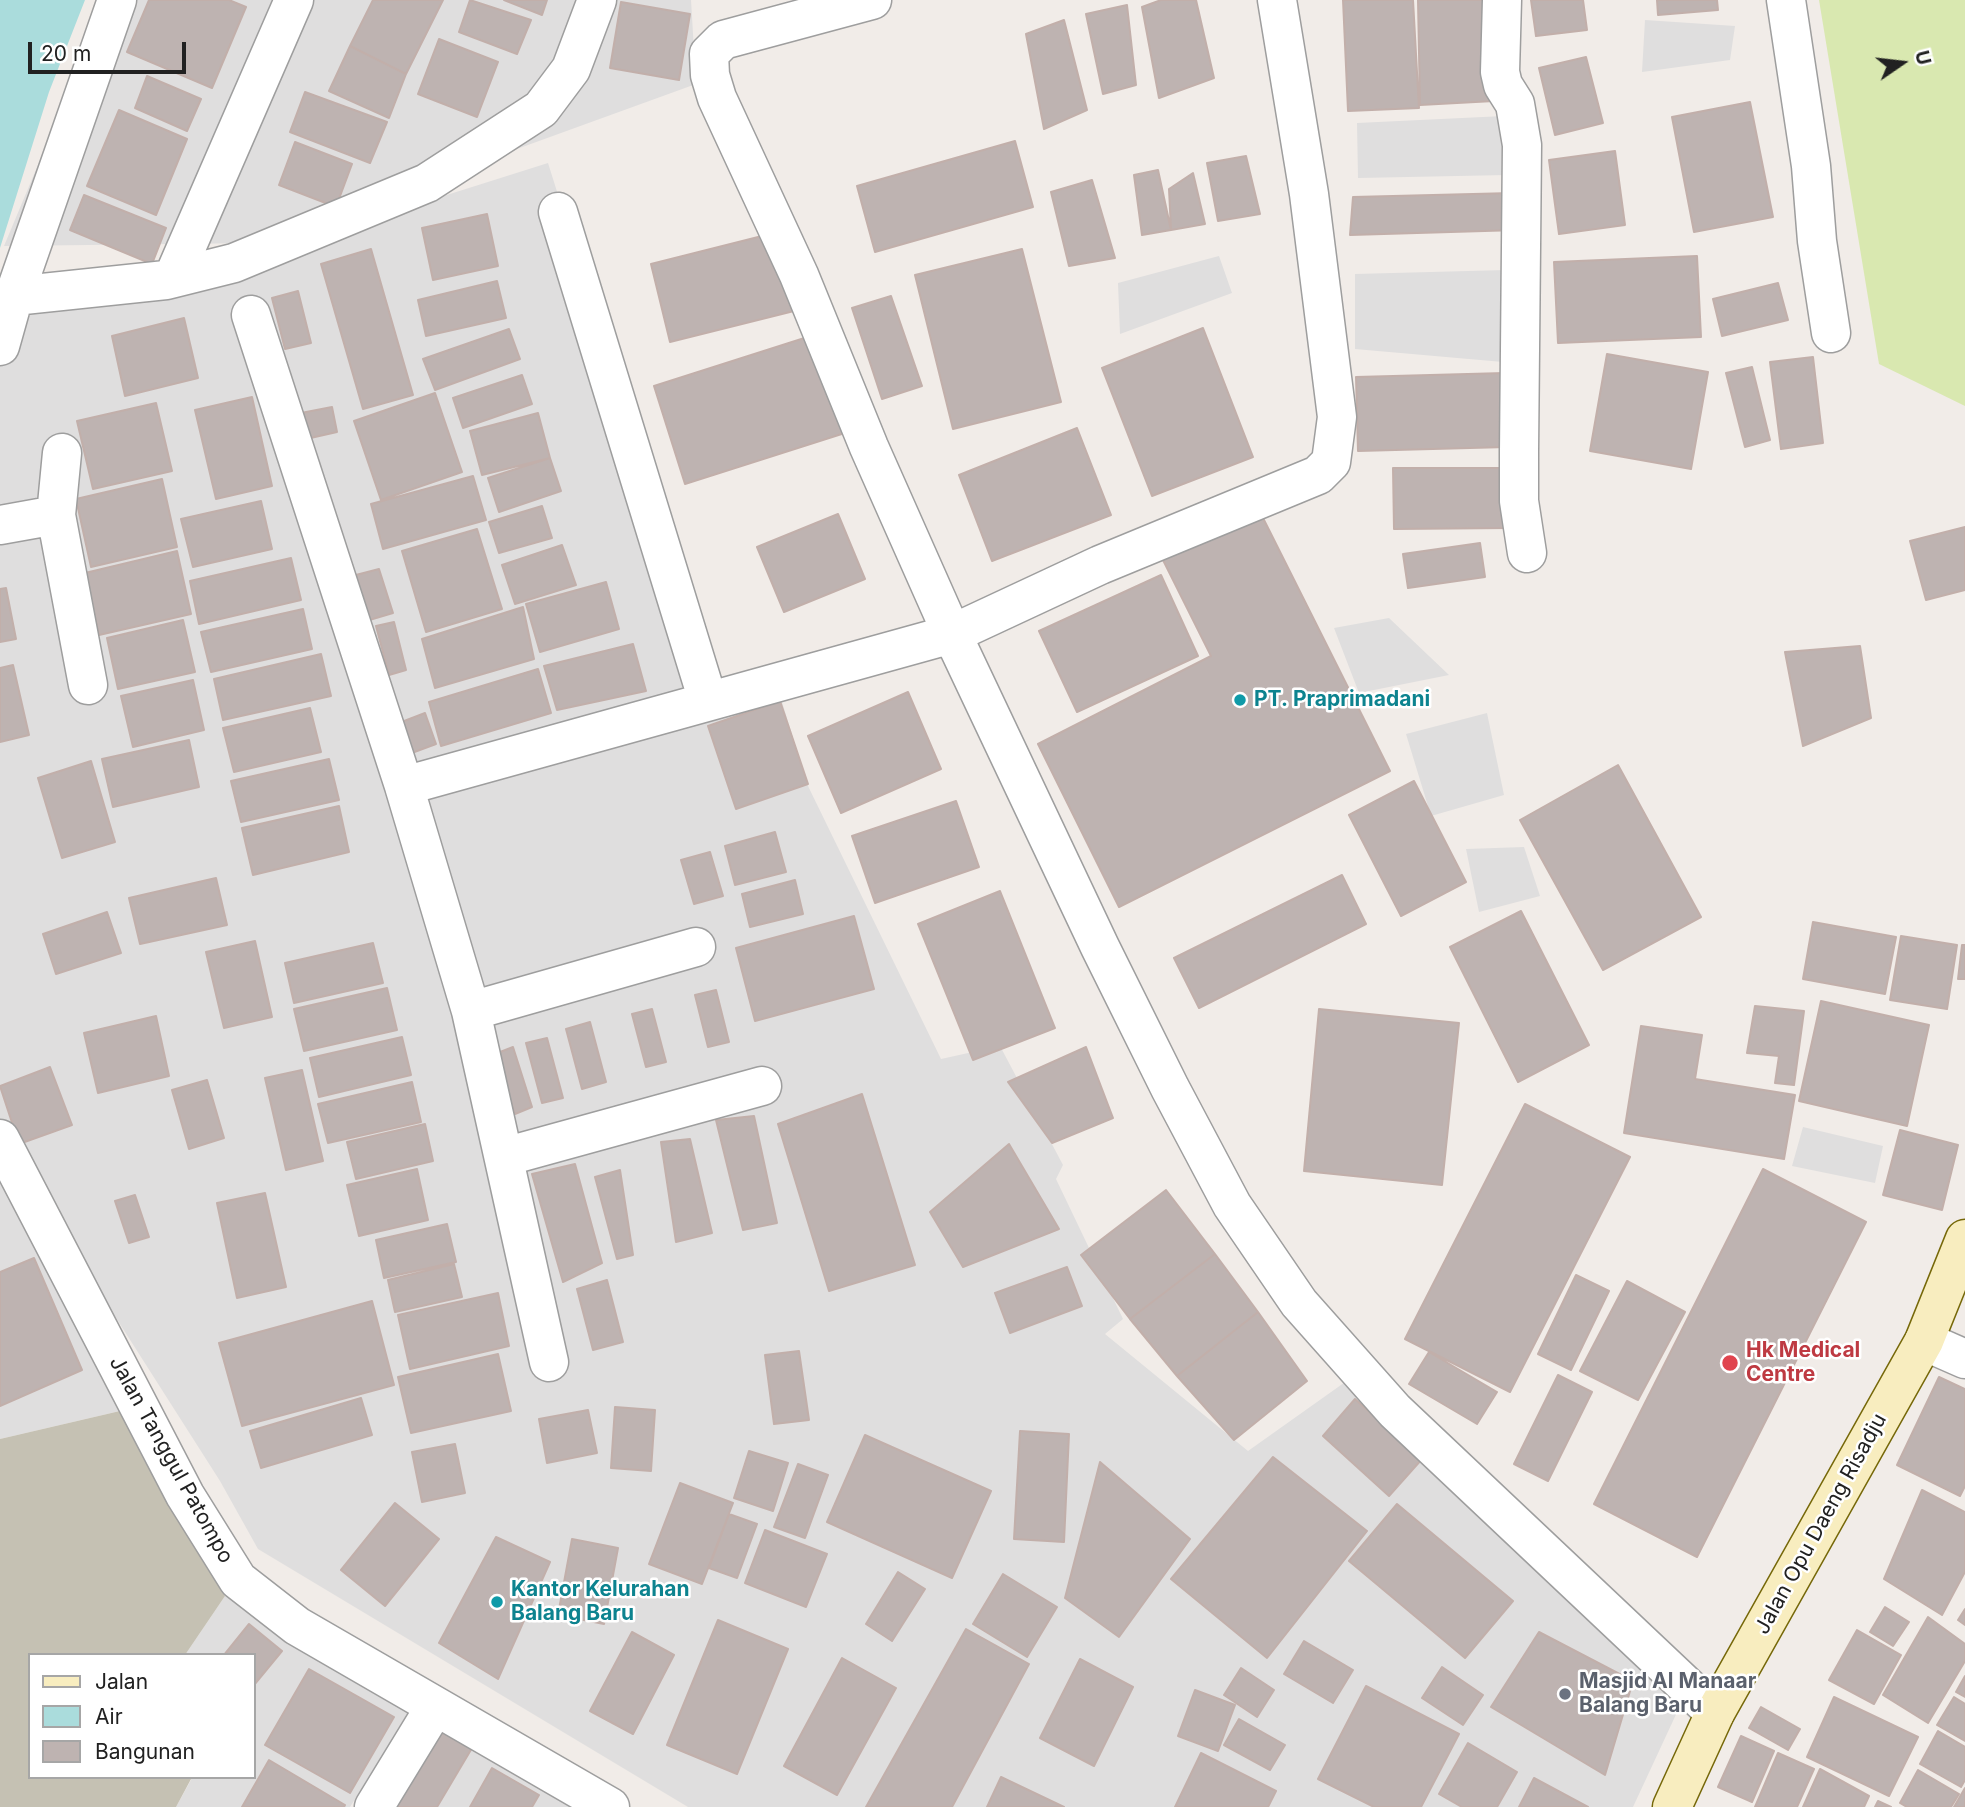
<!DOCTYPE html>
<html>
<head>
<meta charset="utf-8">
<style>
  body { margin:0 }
  #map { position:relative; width:1965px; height:1807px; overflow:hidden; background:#f1ece8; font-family:Inter,sans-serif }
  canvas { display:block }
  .legend { position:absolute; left:28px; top:1653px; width:228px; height:126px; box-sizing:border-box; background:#fff; border:2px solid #a6a6a6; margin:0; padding:9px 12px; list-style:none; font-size:21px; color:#212121 }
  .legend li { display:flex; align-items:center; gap:14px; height:35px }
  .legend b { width:35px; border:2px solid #a6a6a6 }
  .north { position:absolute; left:1867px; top:28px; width:70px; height:70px; -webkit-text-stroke:5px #fff; paint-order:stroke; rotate:76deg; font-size:19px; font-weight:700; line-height:28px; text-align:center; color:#212121 }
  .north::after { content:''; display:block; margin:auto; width:24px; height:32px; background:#212121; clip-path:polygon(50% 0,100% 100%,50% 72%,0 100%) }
  .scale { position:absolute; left:28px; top:42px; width:158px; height:32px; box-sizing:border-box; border:4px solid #212121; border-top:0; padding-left:9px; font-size:21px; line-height:24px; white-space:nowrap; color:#212121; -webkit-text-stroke:5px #fff; paint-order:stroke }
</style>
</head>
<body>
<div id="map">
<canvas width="1965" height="1807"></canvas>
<ul class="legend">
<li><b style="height:9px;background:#f8edbf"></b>Jalan</li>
<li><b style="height:19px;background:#aadcdc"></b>Air</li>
<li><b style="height:19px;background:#beb3b1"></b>Bangunan</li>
</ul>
<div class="north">U</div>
<div class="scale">20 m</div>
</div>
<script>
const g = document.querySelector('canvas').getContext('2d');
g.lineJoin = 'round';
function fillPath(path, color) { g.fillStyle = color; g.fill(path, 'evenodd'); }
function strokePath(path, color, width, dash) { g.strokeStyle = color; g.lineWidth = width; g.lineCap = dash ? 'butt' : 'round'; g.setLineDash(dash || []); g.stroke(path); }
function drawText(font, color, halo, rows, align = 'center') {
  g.font = font + ' Inter,sans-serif'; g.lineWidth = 5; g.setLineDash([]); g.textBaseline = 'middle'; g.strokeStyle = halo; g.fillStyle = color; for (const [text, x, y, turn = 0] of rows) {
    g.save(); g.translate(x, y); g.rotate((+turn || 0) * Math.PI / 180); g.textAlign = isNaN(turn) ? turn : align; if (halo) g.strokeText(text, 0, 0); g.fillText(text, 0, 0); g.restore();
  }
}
const residential = new Path2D(`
  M 107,0 L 691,0 L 696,84 L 258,243 L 4,246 Z
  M 1645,20 L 1735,26 L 1730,60 L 1642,72 Z
  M 1504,116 L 1507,175 L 1358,178 L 1357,123 Z
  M 548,163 L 721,712 L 782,702 L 808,786 L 941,1059 L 1000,1046 L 1063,1165 L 1056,1179 L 1123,1319 L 1105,1334 L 1248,1451 L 1348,1380 L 1679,1708 L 1633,1807 L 688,1807 L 258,1549 L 220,1481 L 25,1175 L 0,1122 L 0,362 L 17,306 L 105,303 Z
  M 1219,256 L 1232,293 L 1120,334 L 1118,283 Z
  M 1506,270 L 1503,362 L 1355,349 L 1355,274 Z
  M 1389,618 L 1449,675 L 1359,693 L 1334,628 Z
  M 1487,713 L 1504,795 L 1431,816 L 1406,734 Z
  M 1524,847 L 1540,896 L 1479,912 L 1466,849 Z
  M 1803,1127 L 1883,1146 L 1875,1183 L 1792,1166 Z
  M 0,1155 L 120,1411 L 0,1439 Z
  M 225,1596 L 410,1711 L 350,1807 L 176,1807 L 191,1780 L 189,1777 L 254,1777 L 254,1655 L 185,1655 Z
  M 433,1724 L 587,1807 L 384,1807 Z`);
const construction = new Path2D(`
  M 120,1411 L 225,1596 L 185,1655 L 30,1655 L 30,1777 L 191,1779 L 176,1807 L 0,1807 L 0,1439 Z`);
const grass = new Path2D(`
  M 1819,0 L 1965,0 L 1965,406 L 1879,364 Z`);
const water = new Path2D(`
  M 0,0 L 85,0 L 49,92 L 0,248 Z`);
const building = new Path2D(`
  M 149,0 L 229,0 L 246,7 L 212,88 L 127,52 Z
  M 373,0 L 443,0 L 406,74 L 350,46 Z
  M 470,0 L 531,20 L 517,54 L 459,32 Z
  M 504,0 L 547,0 L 542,15 Z
  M 1161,0 L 1196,0 L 1214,78 L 1159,98 L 1142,7 Z
  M 1343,0 L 1413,0 L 1419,108 L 1348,111 Z
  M 1418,0 L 1498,0 L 1494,101 L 1420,105 Z
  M 1531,0 L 1583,0 L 1587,30 L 1536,36 Z
  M 1657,0 L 1717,0 L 1718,10 L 1658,15 Z
  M 621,2 L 690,14 L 679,80 L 610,68 Z
  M 1127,5 L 1136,85 L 1103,94 L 1086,14 Z
  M 1064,20 L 1087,110 L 1044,129 L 1026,34 Z
  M 439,39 L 498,62 L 477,117 L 418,94 Z
  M 350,46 L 406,74 L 389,118 L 329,91 Z
  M 1586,57 L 1603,123 L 1555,135 L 1539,68 Z
  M 147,76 L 201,99 L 187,131 L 135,108 Z
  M 305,92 L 387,122 L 370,163 L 290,132 Z
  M 1750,102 L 1773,217 L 1694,232 L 1672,117 Z
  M 119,110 L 187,139 L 156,215 L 87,186 Z
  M 1015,141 L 1033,207 L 875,252 L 857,186 Z
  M 295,142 L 352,164 L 336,207 L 279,185 Z
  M 1615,151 L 1625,225 L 1559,234 L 1549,160 Z
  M 1246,156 L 1260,214 L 1218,221 L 1207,163 Z
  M 1158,170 L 1171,230 L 1142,235 L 1134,175 Z
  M 1193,173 L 1205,224 L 1171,230 L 1169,189 Z
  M 1092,180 L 1115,258 L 1069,266 L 1051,192 Z
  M 1513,193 L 1518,230 L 1350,235 L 1353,197 Z
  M 84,195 L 166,228 L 152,264 L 70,230 Z
  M 487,214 L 498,266 L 433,280 L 422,228 Z
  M 774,233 L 794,311 L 670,342 L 651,264 Z
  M 371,249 L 413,395 L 363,409 L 321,264 Z
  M 1022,249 L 1061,402 L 953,429 L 915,275 Z
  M 1697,256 L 1701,337 L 1558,343 L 1554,262 Z
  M 497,281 L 506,318 L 426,336 L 418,300 Z
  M 1778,283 L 1788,320 L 1722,336 L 1713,299 Z
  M 298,291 L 311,343 L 285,349 L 272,298 Z
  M 891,296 L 922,386 L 882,399 L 852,308 Z
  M 184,318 L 198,378 L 125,396 L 112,336 Z
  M 1203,328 L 1253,457 L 1152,496 L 1102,368 Z
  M 509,329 L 520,359 L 435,390 L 423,359 Z
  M 817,334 L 848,432 L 685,484 L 654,386 Z
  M 1607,354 L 1708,372 L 1691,469 L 1590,451 Z
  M 1813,357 L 1823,443 L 1781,449 L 1770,362 Z
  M 1752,367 L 1770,440 L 1745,447 L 1726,373 Z
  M 1505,373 L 1507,447 L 1358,451 L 1356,377 Z
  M 522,375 L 532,404 L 463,428 L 453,398 Z
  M 435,393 L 462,472 L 381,500 L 354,421 Z
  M 252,397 L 272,486 L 216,499 L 195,410 Z
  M 156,403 L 172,471 L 93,489 L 77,421 Z
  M 332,407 L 337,432 L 306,439 L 301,413 Z
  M 538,413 L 550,458 L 482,475 L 470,431 Z
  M 1077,428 L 1111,515 L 992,561 L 959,475 Z
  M 550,458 L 561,491 L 499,512 L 488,478 Z
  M 1393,468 L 1509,468 L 1510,528 L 1394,529 Z
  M 473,476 L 486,520 L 383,549 L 371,504 Z
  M 162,479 L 177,547 L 91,567 L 76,499 Z
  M 261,501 L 272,549 L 193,567 L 181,519 Z
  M 1256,504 L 1390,771 L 1119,907 L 1038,744 L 1211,656 L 1159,552 Z
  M 542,506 L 552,538 L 499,553 L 489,522 Z
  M 838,514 L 865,579 L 784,612 L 757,547 Z
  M 1965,527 L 1965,590 L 1926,600 L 1910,541 Z
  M 477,529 L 502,609 L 426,632 L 402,551 Z
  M 1480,543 L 1485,577 L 1408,588 L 1403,554 Z
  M 562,545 L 576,585 L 515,604 L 502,565 Z
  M 177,551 L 191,614 L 99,635 L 85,573 Z
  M 291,558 L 301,600 L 199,624 L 190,581 Z
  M 379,569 L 393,613 L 366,621 L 352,576 Z
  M 1161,575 L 1198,656 L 1077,712 L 1039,631 Z
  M 606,582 L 619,629 L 540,652 L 526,604 Z
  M 6,588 L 16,639 L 0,642 L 0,589 Z
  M 523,607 L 534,659 L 435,688 L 422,639 Z
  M 303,609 L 312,649 L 211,672 L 201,632 Z
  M 183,620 L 195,672 L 118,689 L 107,638 Z
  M 394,622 L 406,670 L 389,675 L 376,626 Z
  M 633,644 L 646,691 L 557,710 L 544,666 Z
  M 1860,646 L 1871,718 L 1803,746 L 1785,652 Z
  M 321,654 L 331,696 L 223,720 L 214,679 Z
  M 13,665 L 29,735 L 0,742 L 0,668 Z
  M 538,669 L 551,713 L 441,746 L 429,702 Z
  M 193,680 L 204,730 L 133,747 L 121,696 Z
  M 908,692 L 941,769 L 841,813 L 808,736 Z
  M 780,701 L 808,784 L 736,809 L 708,726 Z
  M 310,708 L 321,752 L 234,772 L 223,728 Z
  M 425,713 L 436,744 L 409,754 L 399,723 Z
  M 189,740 L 199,787 L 113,807 L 102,759 Z
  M 329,759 L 339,800 L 241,822 L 231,781 Z
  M 91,761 L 115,842 L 62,858 L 38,778 Z
  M 1618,765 L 1701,917 L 1603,970 L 1520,820 Z
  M 1414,781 L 1466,882 L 1401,916 L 1349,815 Z
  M 956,801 L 979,867 L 875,903 L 852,836 Z
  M 339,806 L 349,852 L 253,875 L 242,828 Z
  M 775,832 L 786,872 L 735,885 L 725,846 Z
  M 710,852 L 723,896 L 694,904 L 681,860 Z
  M 1342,875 L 1366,924 L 1199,1008 L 1174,958 Z
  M 216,878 L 227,925 L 140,944 L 129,898 Z
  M 795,880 L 803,914 L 750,927 L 742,894 Z
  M 1000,891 L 1055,1028 L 973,1060 L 918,924 Z
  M 1521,911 L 1589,1045 L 1518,1082 L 1450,947 Z
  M 107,912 L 121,953 L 56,974 L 43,934 Z
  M 854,916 L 874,989 L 755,1021 L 736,948 Z
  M 1813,922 L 1896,937 L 1885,994 L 1803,979 Z
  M 1901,936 L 1957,945 L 1947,1009 L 1890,1000 Z
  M 255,941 L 272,1017 L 224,1028 L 206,952 Z
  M 373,943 L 383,983 L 294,1003 L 285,963 Z
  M 1962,945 L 1965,945 L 1965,979 L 1958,979 Z
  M 387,988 L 397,1030 L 304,1051 L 294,1009 Z
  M 716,990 L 729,1042 L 708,1047 L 695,995 Z
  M 1821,1001 L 1929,1025 L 1907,1126 L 1799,1101 Z
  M 1755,1006 L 1804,1011 L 1794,1085 L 1775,1083 L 1779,1056 L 1747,1053 Z
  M 652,1009 L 666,1062 L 646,1067 L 632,1014 Z
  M 1319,1009 L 1459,1023 L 1442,1185 L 1304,1171 Z
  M 156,1016 L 169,1076 L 98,1093 L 84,1033 Z
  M 590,1022 L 606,1082 L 582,1089 L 566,1029 Z
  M 1641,1026 L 1702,1035 L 1695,1079 L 1795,1095 L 1784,1159 L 1624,1133 Z
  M 402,1037 L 411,1075 L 319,1097 L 310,1058 Z
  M 547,1038 L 563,1098 L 542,1103 L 526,1043 Z
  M 513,1047 L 532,1107 L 515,1114 L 495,1054 Z
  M 1086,1047 L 1113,1118 L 1052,1143 L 1008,1082 Z
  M 50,1067 L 72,1125 L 19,1144 L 0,1086 Z
  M 302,1070 L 323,1161 L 286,1170 L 265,1078 Z
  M 207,1080 L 224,1138 L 189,1149 L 172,1090 Z
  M 412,1082 L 421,1122 L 328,1143 L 318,1104 Z
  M 862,1094 L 915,1265 L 829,1291 L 778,1124 Z
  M 1525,1104 L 1630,1157 L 1510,1392 L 1405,1339 Z
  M 754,1116 L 777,1223 L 743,1230 L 716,1120 Z
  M 425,1124 L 433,1161 L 356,1179 L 347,1142 Z
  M 1900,1130 L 1958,1145 L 1942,1210 L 1883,1195 Z
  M 690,1139 L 712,1233 L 676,1242 L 661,1142 Z
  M 1009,1144 L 1059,1229 L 963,1267 L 930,1212 Z
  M 575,1164 L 602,1263 L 563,1282 L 532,1174 Z
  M 417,1169 L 428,1220 L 359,1236 L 347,1185 Z
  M 1763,1169 L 1866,1222 L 1697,1557 L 1594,1504 Z
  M 620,1170 L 633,1255 L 617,1259 L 595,1177 Z
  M 1166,1190 L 1215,1254 L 1130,1319 L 1081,1255 Z
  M 265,1193 L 286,1287 L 237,1298 L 217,1203 Z
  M 135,1195 L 149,1237 L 129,1243 L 115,1201 Z
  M 447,1224 L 456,1262 L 384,1278 L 376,1240 Z
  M 1215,1254 L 1258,1312 L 1177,1376 L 1130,1319 Z
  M 34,1258 L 82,1370 L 0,1406 L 0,1272 Z
  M 454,1264 L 462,1297 L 395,1312 L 388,1280 Z
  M 1067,1267 L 1082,1306 L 1010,1333 L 995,1293 Z
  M 1576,1275 L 1609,1291 L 1571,1370 L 1538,1354 Z
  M 607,1280 L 623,1342 L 593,1350 L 577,1289 Z
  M 1627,1281 L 1685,1312 L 1638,1400 L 1580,1371 Z
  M 498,1293 L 509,1346 L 410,1369 L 398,1315 Z
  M 372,1301 L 394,1385 L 242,1426 L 219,1343 Z
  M 1258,1312 L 1307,1381 L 1234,1440 L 1177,1376 Z
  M 799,1351 L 809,1420 L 774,1424 L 765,1355 Z
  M 1429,1352 L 1497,1392 L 1477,1424 L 1409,1384 Z
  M 498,1354 L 511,1411 L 411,1433 L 398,1377 Z
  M 1558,1375 L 1592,1392 L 1548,1481 L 1514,1464 Z
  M 1939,1377 L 1965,1389 L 1965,1486 L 1960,1496 L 1897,1465 Z
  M 361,1398 L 372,1435 L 261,1468 L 250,1431 Z
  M 1355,1399 L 1422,1459 L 1389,1496 L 1323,1436 Z
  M 615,1407 L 655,1410 L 651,1471 L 611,1468 Z
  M 588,1410 L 597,1453 L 547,1463 L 539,1419 Z
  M 1020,1431 L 1069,1434 L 1064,1542 L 1014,1539 Z
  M 865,1435 L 991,1491 L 952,1578 L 827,1522 Z
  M 455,1444 L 465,1493 L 422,1502 L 412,1452 Z
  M 749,1451 L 788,1463 L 773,1511 L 734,1498 Z
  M 1273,1457 L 1367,1531 L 1267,1658 L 1171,1579 Z
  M 1100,1462 L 1190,1539 L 1119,1637 L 1065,1598 Z
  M 798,1464 L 828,1475 L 805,1538 L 774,1527 Z
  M 680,1483 L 733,1503 L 702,1584 L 649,1564 Z
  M 1922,1490 L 1965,1512 L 1965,1572 L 1942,1615 L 1884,1579 Z
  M 395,1503 L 439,1539 L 385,1606 L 341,1570 Z
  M 1397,1504 L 1513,1601 L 1465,1658 L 1349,1561 Z
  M 729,1514 L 757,1524 L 737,1578 L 709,1568 Z
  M 765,1530 L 827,1554 L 806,1607 L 745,1583 Z
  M 496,1537 L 550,1562 L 498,1679 L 439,1643 Z
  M 572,1539 L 618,1548 L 604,1624 L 558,1615 Z
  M 898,1572 L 925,1589 L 892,1641 L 866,1624 Z
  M 1003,1574 L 1057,1607 L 1027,1657 L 973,1624 Z
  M 1885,1607 L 1909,1622 L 1893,1646 L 1870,1632 Z
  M 1965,1609 L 1965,1625 L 1958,1620 Z
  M 1928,1617 L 1965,1644 L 1965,1661 L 1928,1723 L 1883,1695 Z
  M 718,1620 L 788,1649 L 737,1774 L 667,1745 Z
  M 249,1624 L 282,1651 L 254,1685 L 254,1655 L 224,1655 Z
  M 966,1629 L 1029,1664 L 952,1807 L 866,1807 Z
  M 1857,1630 L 1901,1655 L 1874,1704 L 1829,1680 Z
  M 632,1632 L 674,1655 L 633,1734 L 590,1711 Z
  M 1539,1632 L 1633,1681 L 1605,1775 L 1491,1707 Z
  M 1304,1641 L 1353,1670 L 1333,1703 L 1284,1674 Z
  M 842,1658 L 896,1688 L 837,1795 L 784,1766 Z
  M 1080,1659 L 1133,1687 L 1094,1766 L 1040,1738 Z
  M 1442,1667 L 1483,1695 L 1463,1725 L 1422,1698 Z
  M 1241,1668 L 1274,1690 L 1257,1717 L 1224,1695 Z
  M 309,1669 L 394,1717 L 350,1793 L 265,1745 Z
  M 1965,1676 L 1965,1697 L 1956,1692 Z
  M 1366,1686 L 1459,1734 L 1421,1807 L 1374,1807 L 1318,1779 Z
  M 1195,1690 L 1235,1705 L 1218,1751 L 1178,1736 Z
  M 1834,1697 L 1918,1737 L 1889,1796 L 1807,1757 Z
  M 1954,1697 L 1965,1704 L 1965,1741 L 1937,1725 Z
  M 1761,1707 L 1800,1729 L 1788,1750 L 1749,1728 Z
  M 1239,1719 L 1285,1745 L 1270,1770 L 1224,1745 Z
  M 432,1723 L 472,1748 L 437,1807 L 382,1807 Z
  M 1938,1731 L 1965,1747 L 1965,1780 L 1961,1787 L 1920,1764 Z
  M 1741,1736 L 1774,1751 L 1752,1802 L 1718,1787 Z
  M 1468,1743 L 1517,1772 L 1497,1807 L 1462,1807 L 1439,1794 Z
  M 1201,1753 L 1276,1791 L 1268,1807 L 1175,1807 Z
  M 1778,1753 L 1814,1769 L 1797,1807 L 1755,1807 Z
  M 269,1760 L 345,1805 L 344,1807 L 242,1807 Z
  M 492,1768 L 539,1795 L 532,1807 L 470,1807 Z
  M 1820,1769 L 1869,1796 L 1864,1807 L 1803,1807 Z
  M 1918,1770 L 1959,1794 L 1951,1807 L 1907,1807 L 1900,1803 Z
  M 1001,1777 L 1064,1807 L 987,1807 Z
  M 1534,1778 L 1588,1807 L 1519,1807 Z
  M 1965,1788 L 1965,1807 L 1954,1807 Z
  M 1878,1801 L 1891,1807 L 1875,1807 Z`);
const minor = new Path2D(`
  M 872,0 L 723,40 L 709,54 L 710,75 L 717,98 L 799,275 L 869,447 L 952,634 L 1100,947 L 1170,1088 L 1232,1205 L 1299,1303 L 1395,1411 L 1715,1713
  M 1502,0 L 1500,72 L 1503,85 L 1515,104 L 1522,145 L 1519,451 L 1519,501 L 1527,553
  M 1786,0 L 1811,166 L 1817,241 L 1831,333
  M 558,212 L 708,701
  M 173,278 L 294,0
  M 14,296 L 166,280 L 234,263 L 427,183 L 541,109 L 571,69 L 597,0
  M 251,315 L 404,786 L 471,1011 L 549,1362
  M 0,346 L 14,296 L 117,0
  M 56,515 L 62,453
  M 0,525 L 56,515 L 88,685
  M 404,786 L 952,634 L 1100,565 L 1318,475 L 1331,462 L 1337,417 L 1309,194 L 1277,0
  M 471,1011 L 696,947
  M 504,1157 L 762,1086
  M 1924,1341 L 1965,1359
  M 374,1807 L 435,1707`);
const tertiary = new Path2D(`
  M 0,1139 L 185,1495 L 238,1580 L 297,1626 L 610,1807`);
const secondary = new Path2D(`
  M 1672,1807 L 1715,1713 L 1924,1341 L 1965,1239`);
const markers = [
  [1240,700,7,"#0f9aa8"],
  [1730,1363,9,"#e0444e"],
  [497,1602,7,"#0f9aa8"],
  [1565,1694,7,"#6b7280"]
];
const cultureNames = [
  ["PT. Praprimadani",1254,700],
  ["Kantor Kelurahan",511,1590],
  ["Balang Baru",511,1614]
];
const healthNames = [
  ["Hk Medical",1746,1351],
  ["Centre",1746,1375]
];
const streetNames = [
  ["Jalan Tanggul Patompo",171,1460,61],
  ["Jalan Opu Daeng Risadju",1821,1524,-61]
];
const worshipNames = [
  ["Masjid Al Manaar",1579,1682],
  ["Balang Baru",1579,1706]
];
fillPath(residential, '#dfdede');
fillPath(construction, '#c5c1b3');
fillPath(grass, '#d9e8b0');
fillPath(water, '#aadcdc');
fillPath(building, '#beb3b1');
strokePath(building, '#c2afaa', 2);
strokePath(minor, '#9e9e9e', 41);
strokePath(tertiary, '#9e9e9e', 41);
strokePath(secondary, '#766809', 41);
strokePath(minor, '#fff', 38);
strokePath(tertiary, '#fff', 38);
strokePath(secondary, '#f8edbf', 38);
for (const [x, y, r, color] of markers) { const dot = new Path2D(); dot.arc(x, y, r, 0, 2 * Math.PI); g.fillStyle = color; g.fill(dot); strokePath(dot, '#fff', 2.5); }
drawText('bold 21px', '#0d838f', '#fff', cultureNames, 'left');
drawText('bold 21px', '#be3a42', '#fff', healthNames, 'left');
drawText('21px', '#212121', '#fff', streetNames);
drawText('bold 21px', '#5b616d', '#fff', worshipNames, 'left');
</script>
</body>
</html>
